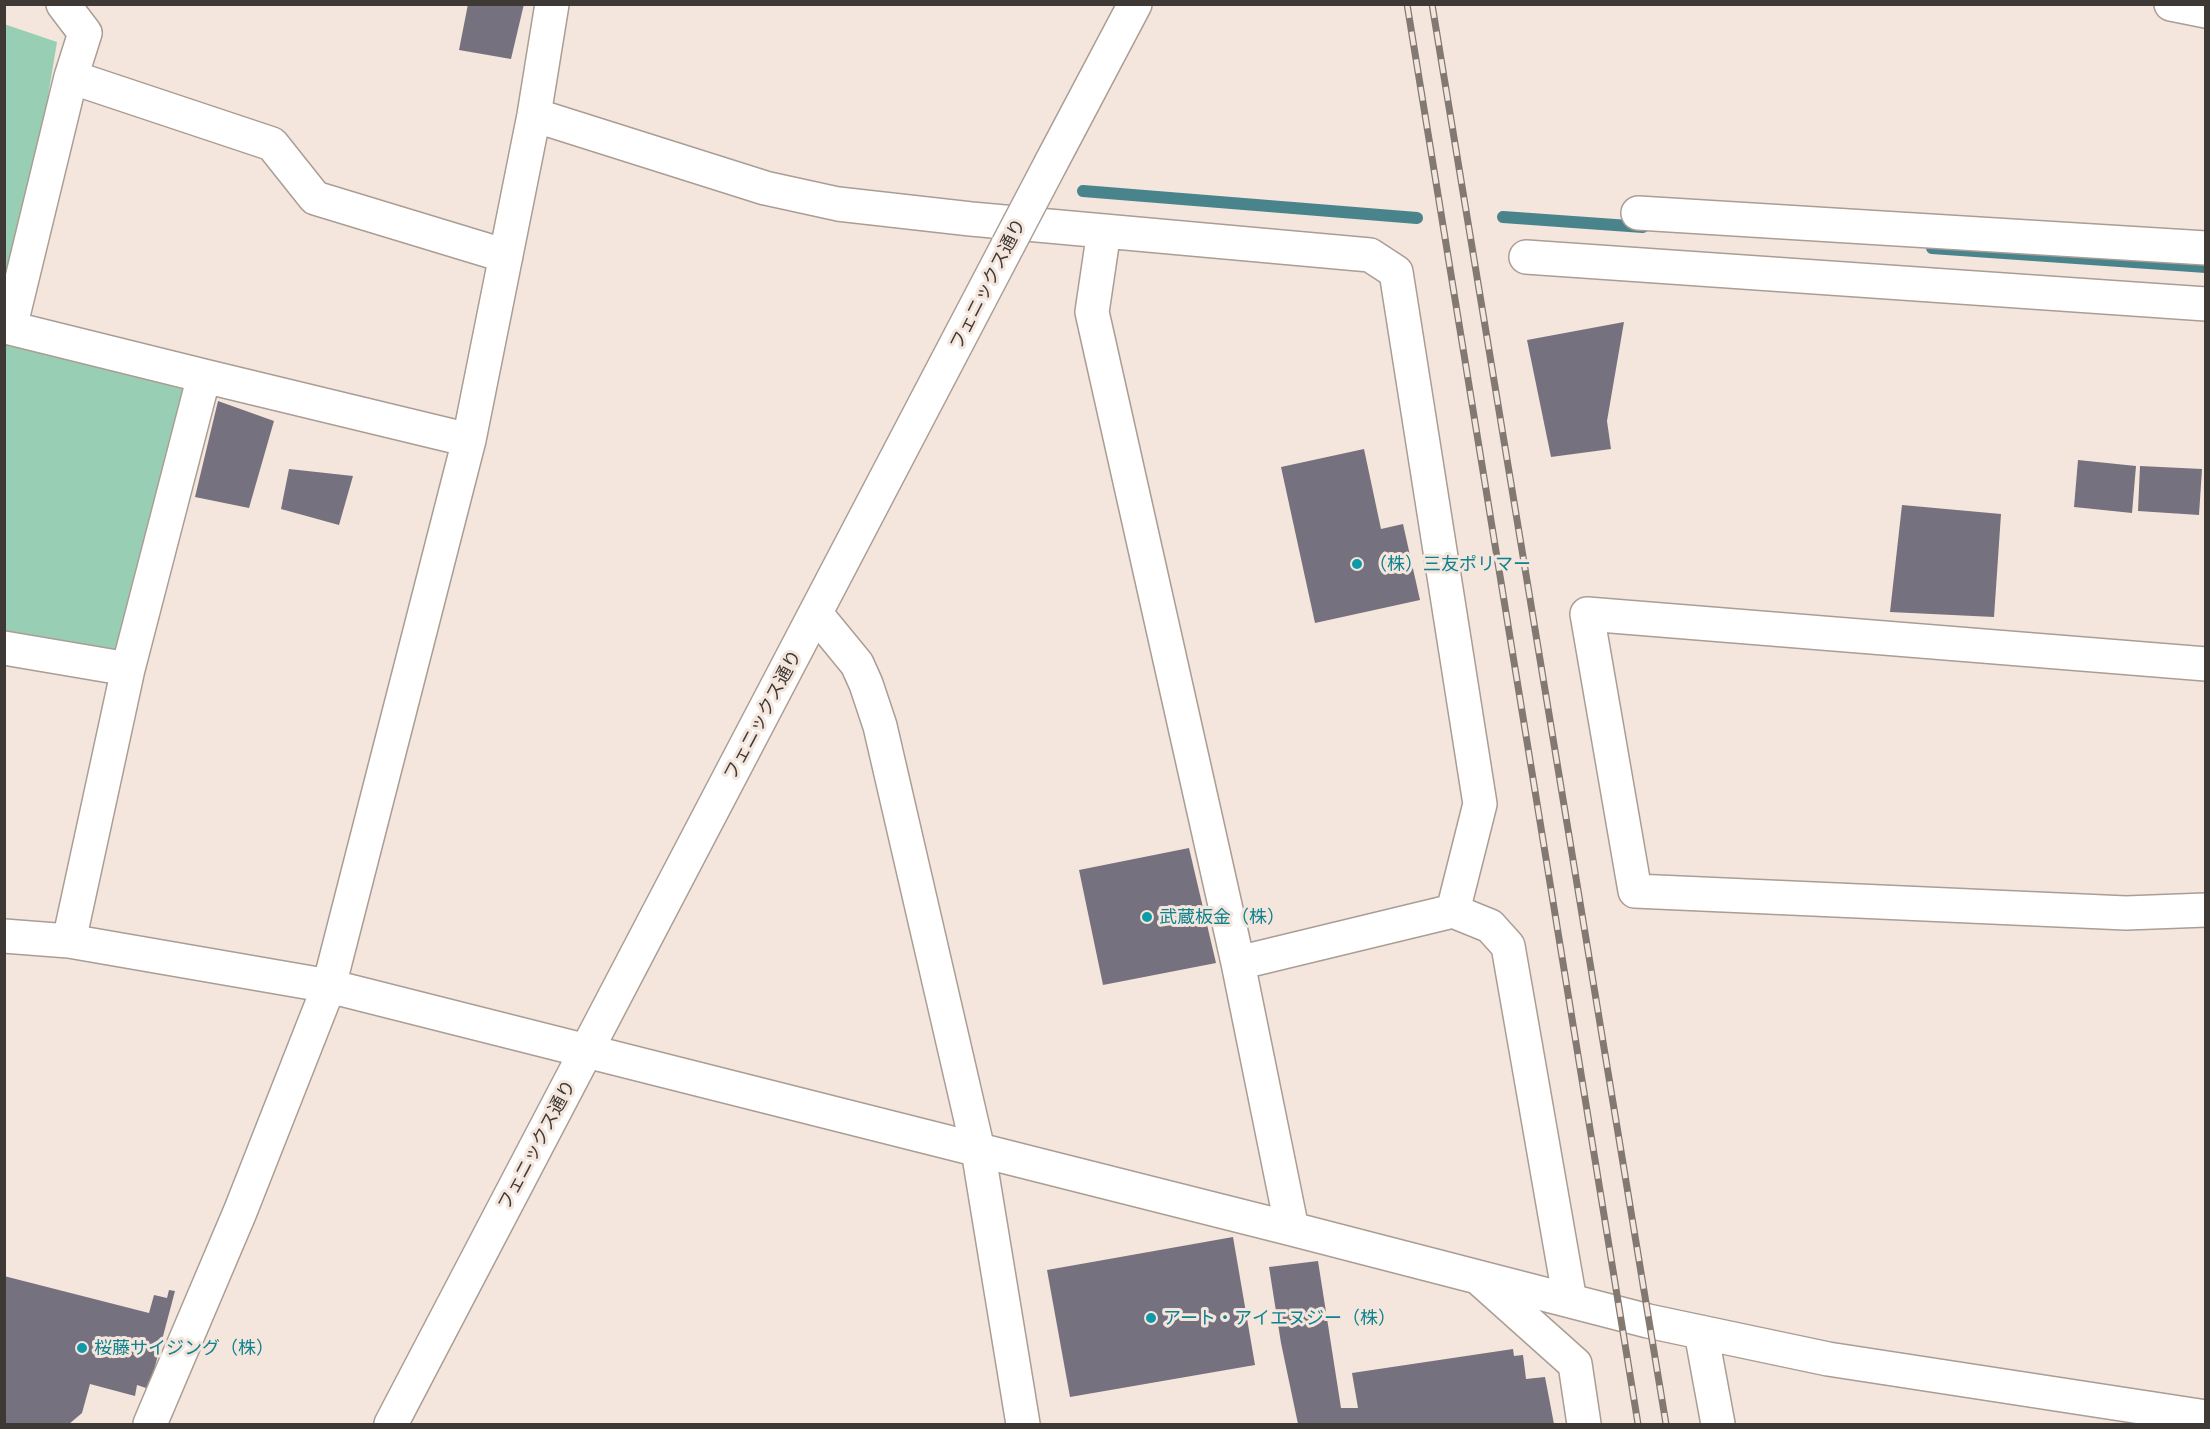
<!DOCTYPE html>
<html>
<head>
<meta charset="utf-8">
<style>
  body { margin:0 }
  #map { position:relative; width:2210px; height:1429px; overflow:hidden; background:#f5e6dd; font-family:"Public Sans",sans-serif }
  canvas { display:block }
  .frame { position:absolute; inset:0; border:6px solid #3f3935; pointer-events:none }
</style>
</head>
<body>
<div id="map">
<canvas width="2210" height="1429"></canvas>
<div class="frame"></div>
</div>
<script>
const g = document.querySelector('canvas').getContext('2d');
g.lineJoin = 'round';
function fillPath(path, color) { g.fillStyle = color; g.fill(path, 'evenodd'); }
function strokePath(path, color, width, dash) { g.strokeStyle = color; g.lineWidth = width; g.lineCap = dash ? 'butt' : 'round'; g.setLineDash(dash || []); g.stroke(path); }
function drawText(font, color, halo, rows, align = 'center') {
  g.font = font + ' "Public Sans","Noto Sans JP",sans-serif'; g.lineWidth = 6; g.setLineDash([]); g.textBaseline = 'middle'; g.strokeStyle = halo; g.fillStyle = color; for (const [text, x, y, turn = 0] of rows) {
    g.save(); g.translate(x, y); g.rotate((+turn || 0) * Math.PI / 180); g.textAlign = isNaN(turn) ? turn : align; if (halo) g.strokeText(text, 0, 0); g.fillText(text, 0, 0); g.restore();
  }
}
const green = new Path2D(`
  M 4,24 L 57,42 L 10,327 L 204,376 L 128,669 L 5,648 Z`);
const stream = new Path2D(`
  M 1083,191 L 1417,218
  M 1503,217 L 1643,227
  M 1932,248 L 2206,267`);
const building = new Path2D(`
  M 468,4 L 524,4 L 511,59 L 459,50 Z
  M 1624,322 L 1607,421 L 1611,449 L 1551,457 L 1527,340 Z
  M 218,401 L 274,421 L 249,508 L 195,497 Z
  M 1364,449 L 1381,529 L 1403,524 L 1420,600 L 1315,623 L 1281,467 Z
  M 2078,460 L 2136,466 L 2132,513 L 2074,507 Z
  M 2140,466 L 2202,469 L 2199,515 L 2138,511 Z
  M 289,469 L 353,476 L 339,525 L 281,509 Z
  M 1902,505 L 2001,514 L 1994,617 L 1890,612 Z
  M 1189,848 L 1216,963 L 1103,985 L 1079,870 Z
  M 1233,1237 L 1255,1365 L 1070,1397 L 1047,1270 Z
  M 1318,1261 L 1341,1408 L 1358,1408 L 1352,1373 L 1513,1349 L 1514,1356 L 1523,1355 L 1526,1379 L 1545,1377 L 1554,1424 L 1298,1424 L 1281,1343 L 1269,1267 Z
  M 4,1276 L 149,1313 L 154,1295 L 167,1298 L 169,1290 L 175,1291 L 149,1389 L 137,1385 L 135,1396 L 90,1384 L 82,1413 L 69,1424 L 4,1424 Z`);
const minor = new Path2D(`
  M 63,4 L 85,33 L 71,77 L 10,328 L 204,376 L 128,669 L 69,941
  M 2171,4 L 2206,11
  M 71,77 L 272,144 L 315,198 L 506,256
  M 534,115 L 765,188 L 838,204 L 971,219 L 1370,255 L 1396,272 L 1480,804 L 1453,911 L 1238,963
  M 1638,213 L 2206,248
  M 1104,231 L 1092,312 L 1238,963 L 1292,1229
  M 1526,257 L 2206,304
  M 204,376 L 469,440
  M 816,614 L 857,664 L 866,684 L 880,726 L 978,1150 L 1023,1424
  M 4,648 L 128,669
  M 2206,664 L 1587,614 L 1635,891 L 2126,913 L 2206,910
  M 1453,911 L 1490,926 L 1508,946 L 1570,1301
  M 4,936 L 69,941 L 329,986 L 1292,1229 L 1648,1321 L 1828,1359 L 2206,1417
  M 1481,1280 L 1575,1364 L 1584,1424
  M 1701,1332 L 1718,1424
  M 150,1424 L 240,1212 L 329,986 L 469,440 L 534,115 L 552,4`);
const major = new Path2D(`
  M 1051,163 L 1135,4
  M 391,1424 L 1008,245`);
const rail = new Path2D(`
  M 1407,4 L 1638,1424
  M 1432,4 L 1666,1424`);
const majorBridge = new Path2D(`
  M 1008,245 L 1051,163`);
const markers = [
  [1357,564,6,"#0f9aa8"],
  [1147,917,6,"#0f9aa8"],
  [1151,1318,6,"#0f9aa8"],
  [82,1348,6,"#0f9aa8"]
];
const streetNames = [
  ["フェニックス通り",988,284,-63],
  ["フェニックス通り",763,715,-62],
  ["フェニックス通り",537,1145,-62]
];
const cultureNames = [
  ["（株）三友ポリマー",1369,564],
  ["武蔵板金（株）",1159,917],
  ["アート・アイエヌジー（株）",1163,1318],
  ["桜藤サイジング（株）",94,1348]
];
fillPath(green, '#98cfb4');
strokePath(stream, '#49848d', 12);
fillPath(building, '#76717e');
strokePath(minor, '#aa9d94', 36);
strokePath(major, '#aa9d94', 36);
strokePath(minor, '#fff', 33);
strokePath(major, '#fff', 33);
strokePath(rail, '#827973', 7);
strokePath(rail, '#f5e6dd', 4.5, [14]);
strokePath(majorBridge, '#aa9d94', 36, []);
strokePath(majorBridge, '#fff', 33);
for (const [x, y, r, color] of markers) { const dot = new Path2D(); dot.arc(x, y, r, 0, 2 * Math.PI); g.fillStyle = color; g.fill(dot); strokePath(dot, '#f5e6dd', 2); }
drawText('18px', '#3f3935', '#f5e6dd', streetNames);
drawText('18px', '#0d838f', '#f5e6dd', cultureNames, 'left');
</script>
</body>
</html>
